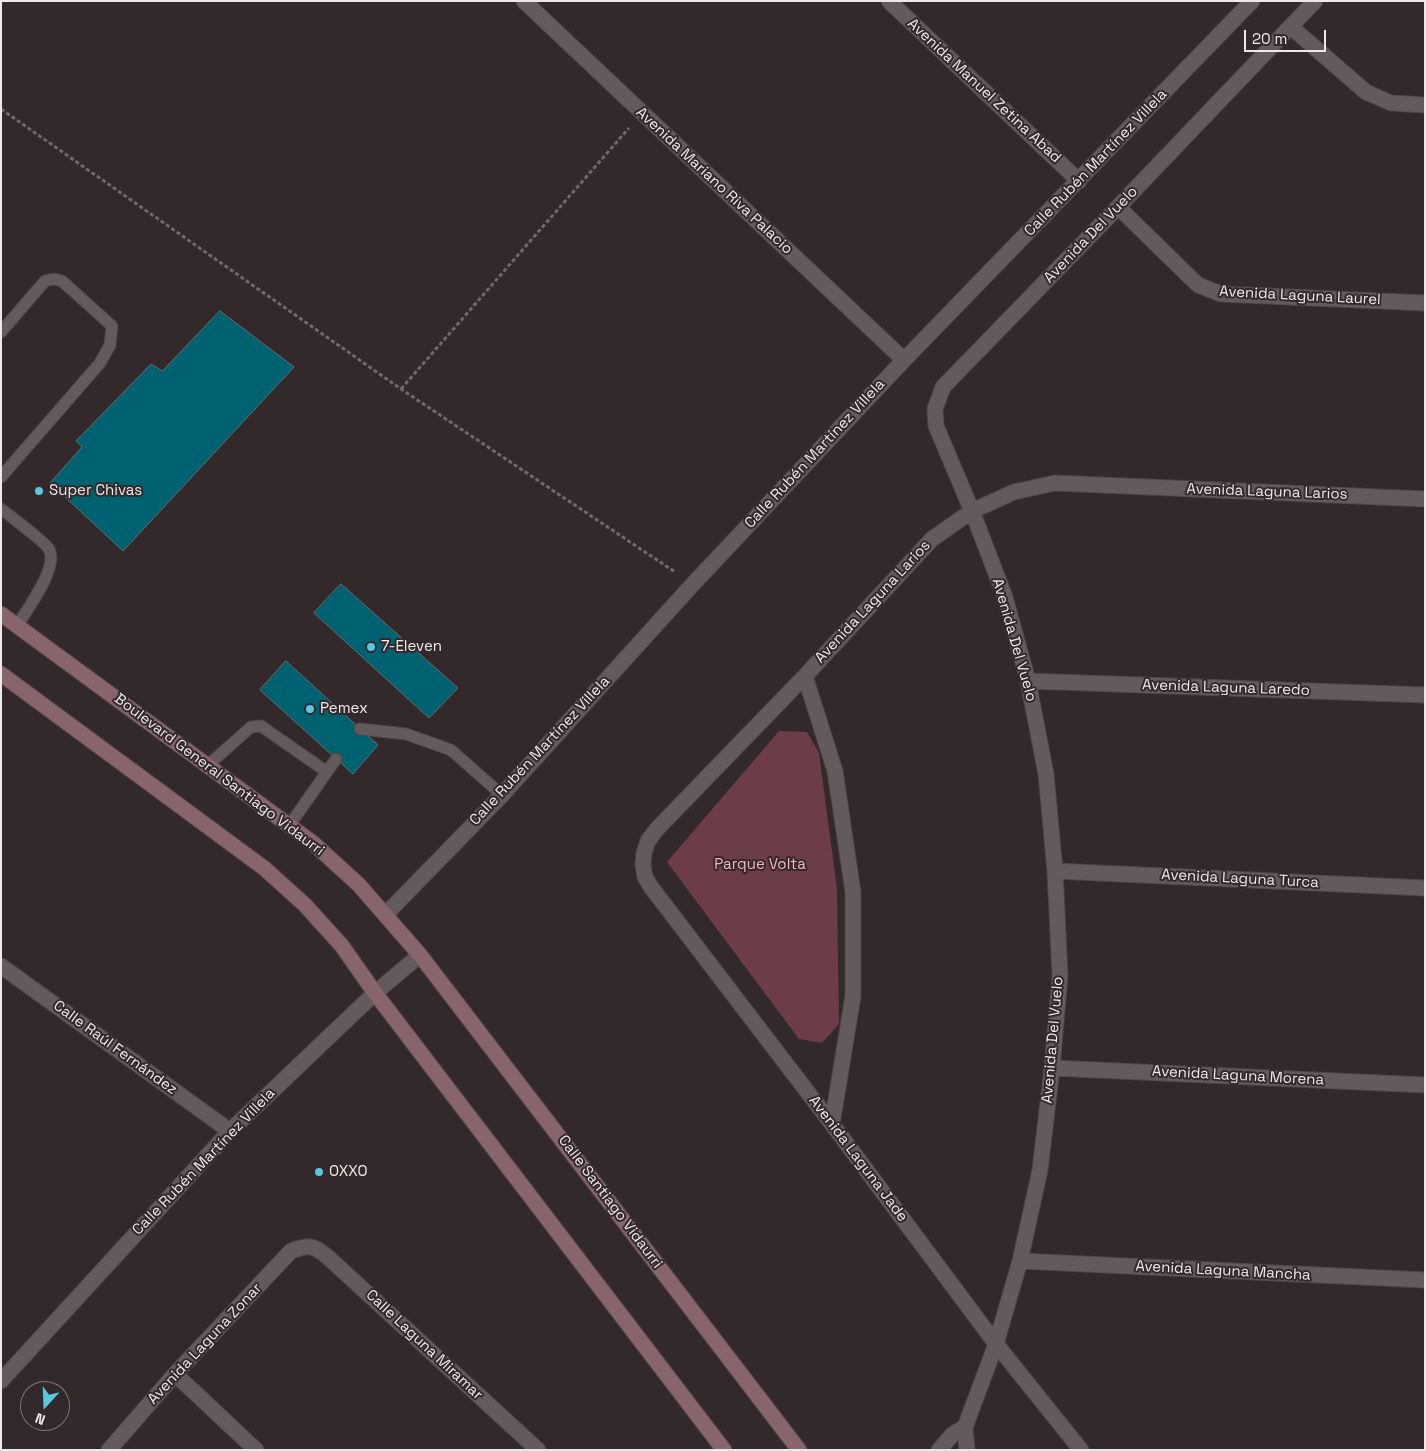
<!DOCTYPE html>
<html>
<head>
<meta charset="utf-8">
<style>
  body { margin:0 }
  #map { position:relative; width:1426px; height:1451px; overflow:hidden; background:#33292b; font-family:"Space Grotesk",sans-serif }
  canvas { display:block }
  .frame { position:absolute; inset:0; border:2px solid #efe8e9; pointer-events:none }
  .north { position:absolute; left:20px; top:1381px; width:50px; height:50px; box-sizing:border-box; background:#33292b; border:1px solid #7e7577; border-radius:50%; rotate:200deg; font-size:14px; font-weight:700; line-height:20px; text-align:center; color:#efe8e9 }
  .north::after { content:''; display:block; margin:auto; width:18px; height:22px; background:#56c9e1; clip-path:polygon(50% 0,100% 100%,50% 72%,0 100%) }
  .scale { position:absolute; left:1244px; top:30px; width:82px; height:22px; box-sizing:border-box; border:2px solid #efe8e9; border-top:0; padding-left:6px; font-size:15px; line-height:18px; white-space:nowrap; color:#efe8e9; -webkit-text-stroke:4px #33292b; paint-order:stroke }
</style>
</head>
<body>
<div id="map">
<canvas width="1426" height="1451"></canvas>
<div class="frame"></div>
<div class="north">N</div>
<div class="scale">20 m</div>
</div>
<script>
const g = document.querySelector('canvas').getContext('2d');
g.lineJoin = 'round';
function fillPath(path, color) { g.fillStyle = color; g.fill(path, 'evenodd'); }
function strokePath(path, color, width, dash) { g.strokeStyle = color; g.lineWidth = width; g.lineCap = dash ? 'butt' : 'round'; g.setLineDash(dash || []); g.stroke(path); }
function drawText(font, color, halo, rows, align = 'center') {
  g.font = font + ' "Space Grotesk",sans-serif'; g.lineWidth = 4; g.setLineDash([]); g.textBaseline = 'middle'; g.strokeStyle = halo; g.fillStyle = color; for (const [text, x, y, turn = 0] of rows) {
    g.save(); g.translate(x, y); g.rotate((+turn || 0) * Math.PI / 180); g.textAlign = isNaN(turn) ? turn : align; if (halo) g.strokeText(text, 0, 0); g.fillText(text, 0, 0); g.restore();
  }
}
const green = new Path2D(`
  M 779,731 L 807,732 L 819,753 L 837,889 L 839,1024 L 822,1043 L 799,1039 L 667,862 Z`);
const building = new Path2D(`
  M 220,311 L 294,367 L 123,551 L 50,483 L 82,447 L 76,441 L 151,364 L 162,371 Z
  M 341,584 L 458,688 L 429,718 L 314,613 Z
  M 286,661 L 378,745 L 353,774 L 260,690 Z`);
const path = new Path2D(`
  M 1,109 L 401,389 L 675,572
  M 401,389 L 629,128`);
const lane = new Path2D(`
  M 1,332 L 45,281 L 54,279 L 62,281 L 112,326 L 110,345 L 100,363 L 1,477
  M 1,509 C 10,516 45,542 49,549 C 59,568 27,609 17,626
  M 360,729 L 406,734 L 451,750 L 502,795
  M 207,766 L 251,727 L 261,726 L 327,772
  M 289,826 L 336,759`);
const street = new Path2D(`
  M 524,1 L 904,360
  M 889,1 L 1079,181
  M 1291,27 L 1366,92 L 1391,103 L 1425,105
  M 1118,207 L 1198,285 L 1221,294 L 1425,303
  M 805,676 L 835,771 L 853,892 L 853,996 L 832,1124
  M 1028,681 L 1425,695
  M 1055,871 L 1425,888
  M 386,914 L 502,795 L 693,584 L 904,360 L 1252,1
  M 1,966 L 230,1131
  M 1052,1068 L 1425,1085
  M 1020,1261 L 1425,1280
  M 175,1374 L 256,1450
  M 1,1381 L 230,1131 L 375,993 L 420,955
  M 109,1450 L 175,1374 L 291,1251 C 310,1244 314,1245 330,1259 L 538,1450
  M 939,1450 L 952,1435 L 965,1427
  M 967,1450 L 965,1427 L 996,1344 L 1020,1261 L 1040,1170 L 1052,1068 L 1060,976 L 1055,871 L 1046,774 L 1028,681 L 1005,597 L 972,511 L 936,426 L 935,409 L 943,387 L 1118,207 L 1315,1
  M 1081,1450 L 996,1344 L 832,1124 L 651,887 L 645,877 L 643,865 L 644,853 L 648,841 L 656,830 L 805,676 L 932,539 L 972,511 L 1014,492 L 1055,483 L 1425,499`);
const secondary = new Path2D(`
  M 1,614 L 313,843 L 359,885 L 420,955 L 799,1450
  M 1,674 L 264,868 L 305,905 L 342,946 L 375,993 L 724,1450`);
const markers = [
  [39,491,5,"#56c9e1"],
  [371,647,5,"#56c9e1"],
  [310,709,5,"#56c9e1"],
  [319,1172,5,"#56c9e1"]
];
const streetNames = [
  ["Avenida Manuel Zetina Abad",984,91,43],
  ["Calle Rubén Martínez Villela",1096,163,-46],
  ["Avenida Mariano Riva Palacio",714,181,43],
  ["Avenida Del Vuelo",1091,235,-46],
  ["Avenida Laguna Laurel",1300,296,3],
  ["Calle Rubén Martínez Villela",815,454,-47],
  ["Avenida Laguna Larios",1267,492,2],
  ["Avenida Laguna Larios",873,602,-47],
  ["Avenida Del Vuelo",1014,640,74],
  ["Avenida Laguna Laredo",1226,688,2],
  ["Calle Rubén Martínez Villela",540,751,-47],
  ["Boulevard General Santiago Vidaurri",219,775,37],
  ["Avenida Laguna Turca",1240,879,3],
  ["Avenida Del Vuelo",1053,1040,-85],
  ["Calle Raúl Fernández",115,1048,36],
  ["Avenida Laguna Morena",1238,1076,3],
  ["Avenida Laguna Jade",858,1159,53],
  ["Calle Rubén Martínez Villela",204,1162,-46],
  ["Calle Santiago Vidaurri",610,1202,53],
  ["Avenida Laguna Mancha",1223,1271,3],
  ["Avenida Laguna Zonar",205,1344,-47],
  ["Calle Laguna Miramar",424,1345,43]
];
const poiNames = [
  ["Super Chivas",49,491],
  ["7-Eleven",381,647],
  ["Pemex",320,709],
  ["OXXO",329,1172]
];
const parkNames = [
  ["Parque Volta",760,865]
];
fillPath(green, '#6c3d47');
fillPath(building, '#006171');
strokePath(building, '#636f72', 1);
strokePath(lane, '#4e4546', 13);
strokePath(street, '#4e4546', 17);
strokePath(secondary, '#4e4546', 17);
strokePath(path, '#71686a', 3, [4, 2.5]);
strokePath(lane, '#64595b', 11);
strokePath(street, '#64595b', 15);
strokePath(secondary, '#88646b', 15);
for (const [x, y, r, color] of markers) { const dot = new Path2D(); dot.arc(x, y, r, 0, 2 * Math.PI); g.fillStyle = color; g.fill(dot); strokePath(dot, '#33292b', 2); }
drawText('15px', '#efe8e9', '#33292b', streetNames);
drawText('15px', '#efe8e9', '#33292b', poiNames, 'left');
drawText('15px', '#f7b5c1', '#33292b', parkNames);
</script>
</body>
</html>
